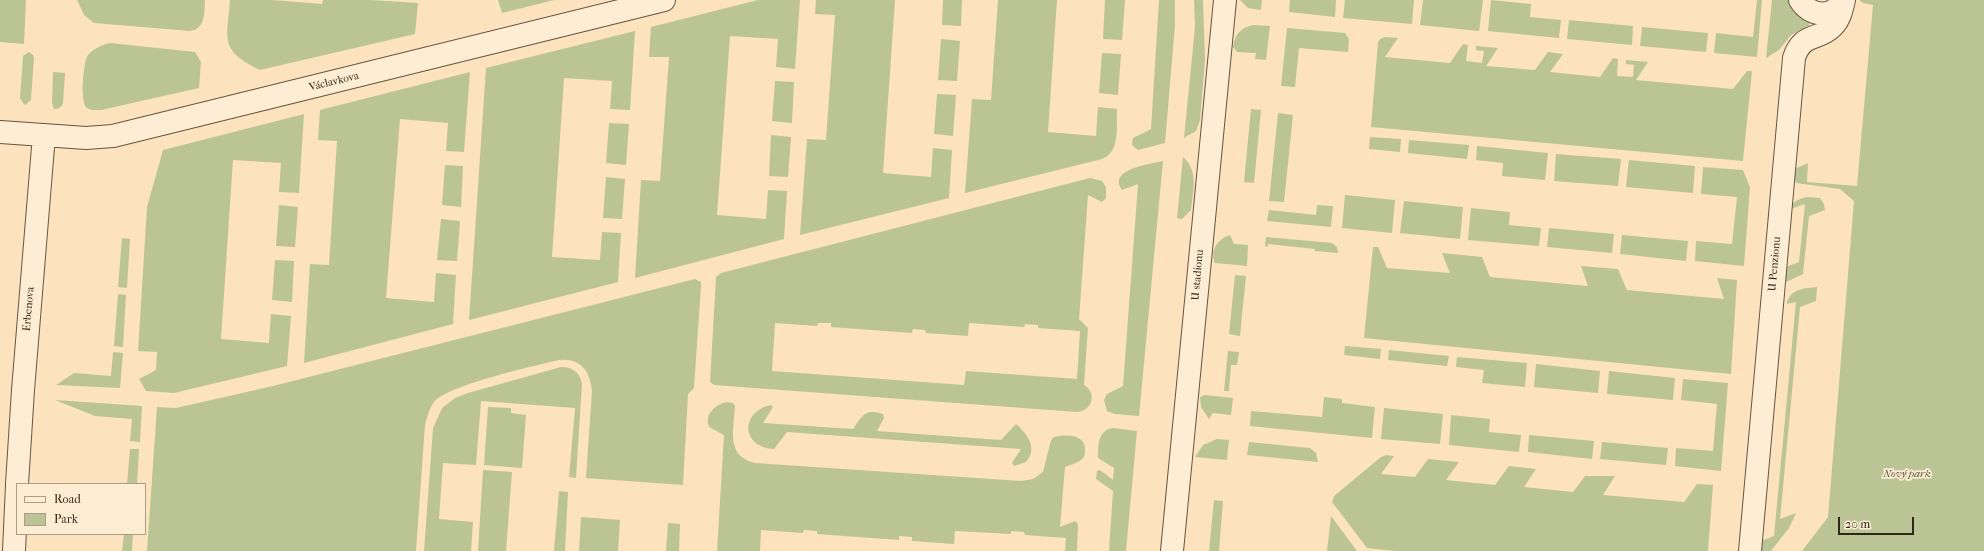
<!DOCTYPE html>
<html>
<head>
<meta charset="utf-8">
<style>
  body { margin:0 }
  #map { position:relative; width:1984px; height:551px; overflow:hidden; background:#fce3be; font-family:"IM FELL French Canon",serif }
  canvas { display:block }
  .legend { position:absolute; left:16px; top:483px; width:130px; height:52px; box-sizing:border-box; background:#fdedd5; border:1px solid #ab9d89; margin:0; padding:5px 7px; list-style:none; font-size:12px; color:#312517 }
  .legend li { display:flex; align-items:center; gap:8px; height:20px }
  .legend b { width:20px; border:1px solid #ab9d89 }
  .scale { position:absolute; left:1838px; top:517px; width:76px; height:18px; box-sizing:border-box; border:2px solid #312517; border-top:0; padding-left:5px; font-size:12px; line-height:14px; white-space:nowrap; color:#312517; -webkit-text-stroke:3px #fdedd5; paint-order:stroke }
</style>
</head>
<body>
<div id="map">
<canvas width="1984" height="551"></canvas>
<ul class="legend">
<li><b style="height:5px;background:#fdedd5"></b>Road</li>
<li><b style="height:11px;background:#bbc495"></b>Park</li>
</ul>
<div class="scale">20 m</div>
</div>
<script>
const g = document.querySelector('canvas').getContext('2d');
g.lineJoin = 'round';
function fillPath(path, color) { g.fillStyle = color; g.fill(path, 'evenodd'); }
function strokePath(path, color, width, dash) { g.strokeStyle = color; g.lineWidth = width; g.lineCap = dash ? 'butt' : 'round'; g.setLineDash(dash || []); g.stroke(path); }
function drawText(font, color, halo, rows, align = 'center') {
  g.font = font + ' "IM FELL French Canon",serif'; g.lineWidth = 3.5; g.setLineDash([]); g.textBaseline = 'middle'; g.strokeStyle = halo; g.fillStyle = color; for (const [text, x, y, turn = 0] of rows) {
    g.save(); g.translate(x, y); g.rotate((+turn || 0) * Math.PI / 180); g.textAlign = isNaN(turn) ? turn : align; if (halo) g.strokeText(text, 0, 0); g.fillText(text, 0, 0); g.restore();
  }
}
const green = new Path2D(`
  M 0,0 L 26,0 L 24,44 L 0,42 Z
  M 77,0 L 205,0 C 204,12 206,29 190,31 L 94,23 L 84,15 Z
  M 230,0 L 272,0 L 322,4 L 323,0 L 371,0 L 418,3 L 415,34 L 260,70 C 219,50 227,40 230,0 Z
  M 498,0 L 554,0 L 502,13 Z
  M 758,0 L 800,0 L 795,69 L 776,67 L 778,39 L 730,36 L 717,215 L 766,219 L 768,190 L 787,191 L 784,239 L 635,278 L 641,180 L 660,181 L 669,57 L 649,57 L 651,27 Z
  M 816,0 L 895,0 L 883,173 L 931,177 L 933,148 L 952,150 L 949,198 L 800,235 L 807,139 L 826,140 L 835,15 L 815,14 Z
  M 943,0 L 962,0 L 961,26 L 942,25 Z
  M 998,0 L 1057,0 L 1048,132 L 1096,136 L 1098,107 L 1117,109 C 1116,126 1121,152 1102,159 L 965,193 L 972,99 L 991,100 Z
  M 1105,0 L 1125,0 L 1122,40 L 1103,39 Z
  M 1159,0 L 1175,0 L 1175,25 L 1165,143 L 1138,150 L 1132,145 L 1133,138 L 1151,129 Z
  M 1194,0 L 1203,0 L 1205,61 L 1200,120 L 1196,131 L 1184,138 L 1195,27 Z
  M 1240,0 L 1262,0 L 1261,10 L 1248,8 Z
  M 1290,0 L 1336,0 L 1335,17 L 1289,12 Z
  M 1345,0 L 1414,0 L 1412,24 L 1343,18 Z
  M 1423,0 L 1483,0 L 1479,31 L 1420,25 Z
  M 1491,0 L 1531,4 L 1530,17 L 1561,20 L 1559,38 L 1488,31 Z
  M 1757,0 L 1762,0 L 1757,57 L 1714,53 L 1716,33 L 1753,37 Z
  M 1772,0 L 1791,0 L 1810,22 L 1809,26 L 1791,35 L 1779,50 L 1766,58 Z
  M 1859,0 L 1984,0 L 1984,551 L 1802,551 L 1828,517 L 1854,201 L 1840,189 L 1796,183 L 1792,170 L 1808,163 L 1807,182 L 1857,186 L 1873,5 L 1863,3 Z
  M 1569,20 L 1633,26 L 1632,45 L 1567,39 Z
  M 1254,25 L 1270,26 L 1266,60 L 1255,59 L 1256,53 L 1237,52 L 1233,47 C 1235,34 1241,27 1254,25 Z
  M 1642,27 L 1708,33 L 1706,52 L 1640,46 Z
  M 1287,28 L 1345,33 L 1349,39 L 1348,52 L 1299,48 L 1295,87 L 1281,86 Z
  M 635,31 L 630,110 L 610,109 L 612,81 L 564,78 L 552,257 L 600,260 L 602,232 L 621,233 L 618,282 L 469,320 L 486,68 Z
  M 1385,37 L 1398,38 L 1385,57 L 1450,63 L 1463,44 L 1468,45 L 1466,61 L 1482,63 L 1484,51 L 1476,50 L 1476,46 L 1498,48 L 1486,66 L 1535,70 L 1548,52 L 1563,54 L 1550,72 L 1600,77 L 1613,58 L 1618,59 L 1617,76 L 1633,77 L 1634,65 L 1626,64 L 1626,60 L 1648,62 L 1636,80 L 1733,89 L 1747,71 L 1752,71 L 1743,161 L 1371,127 L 1378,42 L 1380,39 Z
  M 941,39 L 960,41 L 957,81 L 938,80 Z
  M 110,43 L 195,52 L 201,62 L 199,88 L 101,110 C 96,110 90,111 86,107 C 80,100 83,62 88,55 C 94,48 102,45 110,43 Z
  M 29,52 L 33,55 L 34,58 L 31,99 L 30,101 L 25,105 L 23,103 L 20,98 L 23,56 Z
  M 1102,53 L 1121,54 L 1118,95 L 1099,93 Z
  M 53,72 L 65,73 L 63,103 L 62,106 L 57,109 L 54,109 L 52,103 Z
  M 470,72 L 464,152 L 446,151 L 448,123 L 400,119 L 386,298 L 434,302 L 436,273 L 456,275 L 453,324 L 304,363 L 310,264 L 329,265 L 337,141 L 318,140 L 320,110 Z
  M 775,81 L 794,82 L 792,123 L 772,121 Z
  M 937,94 L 956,95 L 953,136 L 934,134 Z
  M 1251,109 L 1261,110 L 1254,183 L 1244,182 Z
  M 1278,113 L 1293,115 L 1284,202 L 1269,201 Z
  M 304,114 L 299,193 L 279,192 L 281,163 L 233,160 L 221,339 L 269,343 L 271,314 L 291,316 L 287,366 L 174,393 L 146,391 L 139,379 L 156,370 L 157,352 L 138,351 L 147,207 L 163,150 Z
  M 609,123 L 629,124 L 626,165 L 606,163 Z
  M 771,135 L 791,137 L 788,177 L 769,176 Z
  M 1370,137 L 1401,139 L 1400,152 L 1369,149 Z
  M 1409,140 L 1469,145 L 1467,159 L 1408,153 Z
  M 1477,146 L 1548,153 L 1545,180 L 1502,176 L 1503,163 L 1476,160 Z
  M 1556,154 L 1621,159 L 1618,186 L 1554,181 Z
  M 1183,157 C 1199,171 1193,191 1191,210 L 1182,219 L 1177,218 Z
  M 1629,160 L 1695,166 L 1693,193 L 1626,187 Z
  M 1163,161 L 1139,416 L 1115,414 L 1107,411 L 1104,400 L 1107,394 L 1123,386 L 1138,184 L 1122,190 C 1107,169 1151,164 1163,161 Z
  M 445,165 L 463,166 L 461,207 L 442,205 Z
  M 1703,167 L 1743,170 L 1750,187 L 1744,266 L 1695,261 L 1696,241 L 1732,244 L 1737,197 L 1701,194 Z
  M 606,177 L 625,179 L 622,219 L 603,218 Z
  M 1090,178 L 1102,181 L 1106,187 L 1106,198 L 1102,202 L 1088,195 L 1079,319 L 1088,328 L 1084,385 C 1097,392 1093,411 1077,412 L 714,385 L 710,382 L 716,277 L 721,273 ZM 775,323 L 817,326 L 818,323 L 831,323 L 831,327 L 912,333 L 913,329 L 925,330 L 926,333 L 968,336 L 969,323 L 1024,327 L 1025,324 L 1038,325 L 1038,328 L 1080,331 L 1077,379 L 966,371 L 964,385 L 772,371 Z
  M 1345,195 L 1395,200 L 1392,233 L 1342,228 Z
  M 1807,197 L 1820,198 L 1824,204 L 1825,210 L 1809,216 L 1803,274 L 1782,284 L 1783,268 L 1799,262 L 1805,204 L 1788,210 C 1792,202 1798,199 1807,197 Z
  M 1404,201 L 1463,207 L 1460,239 L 1400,233 Z
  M 279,205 L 298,207 L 295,247 L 276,246 Z
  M 1317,205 L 1333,206 L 1331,227 L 1267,221 L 1269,210 L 1316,215 Z
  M 1471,208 L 1510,212 L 1509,225 L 1541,228 L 1539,246 L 1468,240 Z
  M 441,219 L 460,221 L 457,261 L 437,260 Z
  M 1549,228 L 1614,234 L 1612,253 L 1547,247 Z
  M 1230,235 L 1234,244 L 1248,245 L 1247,266 L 1215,263 L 1214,261 C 1211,249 1218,239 1230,235 Z
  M 1622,235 L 1688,241 L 1686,261 L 1620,254 Z
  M 1266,237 L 1332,243 L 1337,247 L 1338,253 L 1315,251 L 1315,249 L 1268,244 L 1268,247 L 1265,246 Z
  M 122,238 L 130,239 L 127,288 L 118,287 Z
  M 1373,247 L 1378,247 L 1387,268 L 1450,273 L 1442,253 L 1482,257 L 1490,277 L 1588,286 L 1581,266 L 1618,269 L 1627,290 L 1724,299 L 1717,278 L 1737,280 L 1731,374 L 1364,338 Z
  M 275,260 L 294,261 L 292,302 L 272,300 Z
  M 1235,275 L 1246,276 L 1240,336 L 1229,334 Z
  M 695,279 L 701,282 L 701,286 L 694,388 L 688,394 L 683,485 L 586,478 L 592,391 C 590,371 581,358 559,360 C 534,366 448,385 434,402 C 429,409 427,417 425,425 L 416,551 L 147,551 L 157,407 L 176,408 L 273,386 Z
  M 1817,287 L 1816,301 L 1800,307 L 1780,519 L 1796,513 L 1789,528 L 1771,551 L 1759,551 L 1758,542 L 1774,536 L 1796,302 L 1787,304 C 1789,289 1805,288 1817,287 Z
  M 118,294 L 126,295 L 123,347 L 114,346 Z
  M 1345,346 L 1381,349 L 1380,359 L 1344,355 Z
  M 1389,350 L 1449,356 L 1447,366 L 1388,360 Z
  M 1228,351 L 1239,352 L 1237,365 L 1231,365 L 1229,391 L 1224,391 Z
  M 113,352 L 123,353 L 120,388 L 56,385 L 74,373 L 111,376 Z
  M 1457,357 L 1527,363 L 1525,387 L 1482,383 L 1484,370 L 1456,367 Z
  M 1536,364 L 1600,371 L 1598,393 L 1534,387 Z
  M 561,367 C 573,367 579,372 582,383 L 576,478 L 569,477 L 575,408 L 481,401 L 476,465 L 443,463 L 439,519 L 473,522 L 471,551 L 424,551 L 433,428 L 442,408 L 455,398 L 468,393 Z
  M 1609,371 L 1675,378 L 1673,400 L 1607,394 Z
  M 1683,379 L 1728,383 L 1721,471 L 1675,466 L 1676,448 L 1713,451 L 1717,404 L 1681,400 Z
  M 1205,395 L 1233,398 L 1231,415 L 1213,413 L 1209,419 L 1201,407 L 1200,397 Z
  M 1324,397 L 1342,399 L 1342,403 L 1375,407 L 1372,438 L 1250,426 L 1251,411 L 1322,417 Z
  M 55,400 L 142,406 L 140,442 L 130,441 L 132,419 L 95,416 Z
  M 727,402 L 733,403 L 735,406 C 734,429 725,456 755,463 L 1021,481 L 1033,479 L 1043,472 L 1051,440 L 1054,437 C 1065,434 1086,434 1085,450 C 1085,453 1085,457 1082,459 C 1078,463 1070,465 1065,467 L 1060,527 L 1075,521 L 1078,524 L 1077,551 L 1065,551 L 1066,538 L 1025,535 L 1024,532 L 1011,531 L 1011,534 L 955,531 L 954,544 L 912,541 L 912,537 L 899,536 L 899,540 L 817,534 L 817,531 L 804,530 L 803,533 L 761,530 L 760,551 L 717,551 L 724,435 L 709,427 C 704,414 716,404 727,402 Z
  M 771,405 L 773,407 L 763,423 L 853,429 C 862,416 865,408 883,414 L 884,418 L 877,431 L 1001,440 L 1016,424 C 1028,435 1038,448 1026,462 L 1014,466 L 1012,463 L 1021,449 L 787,432 L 774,449 C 760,448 749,442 748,427 C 750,415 759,407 771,405 Z
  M 488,407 L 511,408 L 511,413 L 526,415 L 522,468 L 484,465 Z
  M 1384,408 L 1443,414 L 1440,444 L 1381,439 Z
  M 1451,415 L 1490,419 L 1489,432 L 1521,435 L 1519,452 L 1449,445 Z
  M 1113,428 L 1137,431 L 1126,551 L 1109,551 L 1113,491 L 1096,479 L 1097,471 L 1100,470 L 1113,480 L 1114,468 L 1098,458 C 1098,445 1098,430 1113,428 Z
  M 1529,435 L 1594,441 L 1592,459 L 1528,452 Z
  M 1217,439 L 1229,440 L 1227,460 L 1195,457 L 1203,445 Z
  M 1249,442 L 1310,448 L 1316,453 L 1318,462 L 1247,455 Z
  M 1602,442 L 1668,448 L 1666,465 L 1600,459 Z
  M 130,449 L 139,449 L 137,484 L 127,484 Z
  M 1386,455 L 1394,456 L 1381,474 L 1415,477 L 1428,459 L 1459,462 L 1446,480 L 1495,485 L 1509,466 L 1536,469 L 1524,487 L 1573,492 L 1585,476 L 1615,476 L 1603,495 L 1684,502 L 1697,484 L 1713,485 L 1708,551 L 1395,551 L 1367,548 L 1332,502 L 1334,496 L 1381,457 Z
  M 483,470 L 512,472 L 506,551 L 478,551 Z
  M 559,491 L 568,492 L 565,551 L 554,551 Z
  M 1214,500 L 1223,501 L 1219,551 L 1209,551 Z
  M 1331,516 L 1357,551 L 1327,551 Z
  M 581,517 L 620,520 L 618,551 L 579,551 Z
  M 668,523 L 680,524 L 679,551 L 666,551 Z
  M 124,534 L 133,534 L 132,551 L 122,551 Z`);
const minor = new Path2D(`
  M 1800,0 C 1810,17 1833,19 1843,0
  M 0,132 L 86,138 L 113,136 L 664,0
  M 17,484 L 23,390 L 44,135
  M 14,551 L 17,485
  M 1172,551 L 1225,0
  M 1750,551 L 1794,58 C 1802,32 1819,41 1833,26 C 1840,19 1842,9 1844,0`);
const streetNames = [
  ["Václavkova",334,82,-14],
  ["U Penzionu",1775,264,-85],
  ["U stadionu",1198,275,-85],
  ["Erbenova",29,309,-85]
];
const parkNames = [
  ["Nový park",1907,474]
];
fillPath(green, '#bbc495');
strokePath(minor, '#645441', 24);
strokePath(minor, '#fdedd5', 22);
drawText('11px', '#312517', '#fdedd5', streetNames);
drawText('italic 11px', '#5a553d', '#fdedd5', parkNames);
</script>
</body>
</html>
